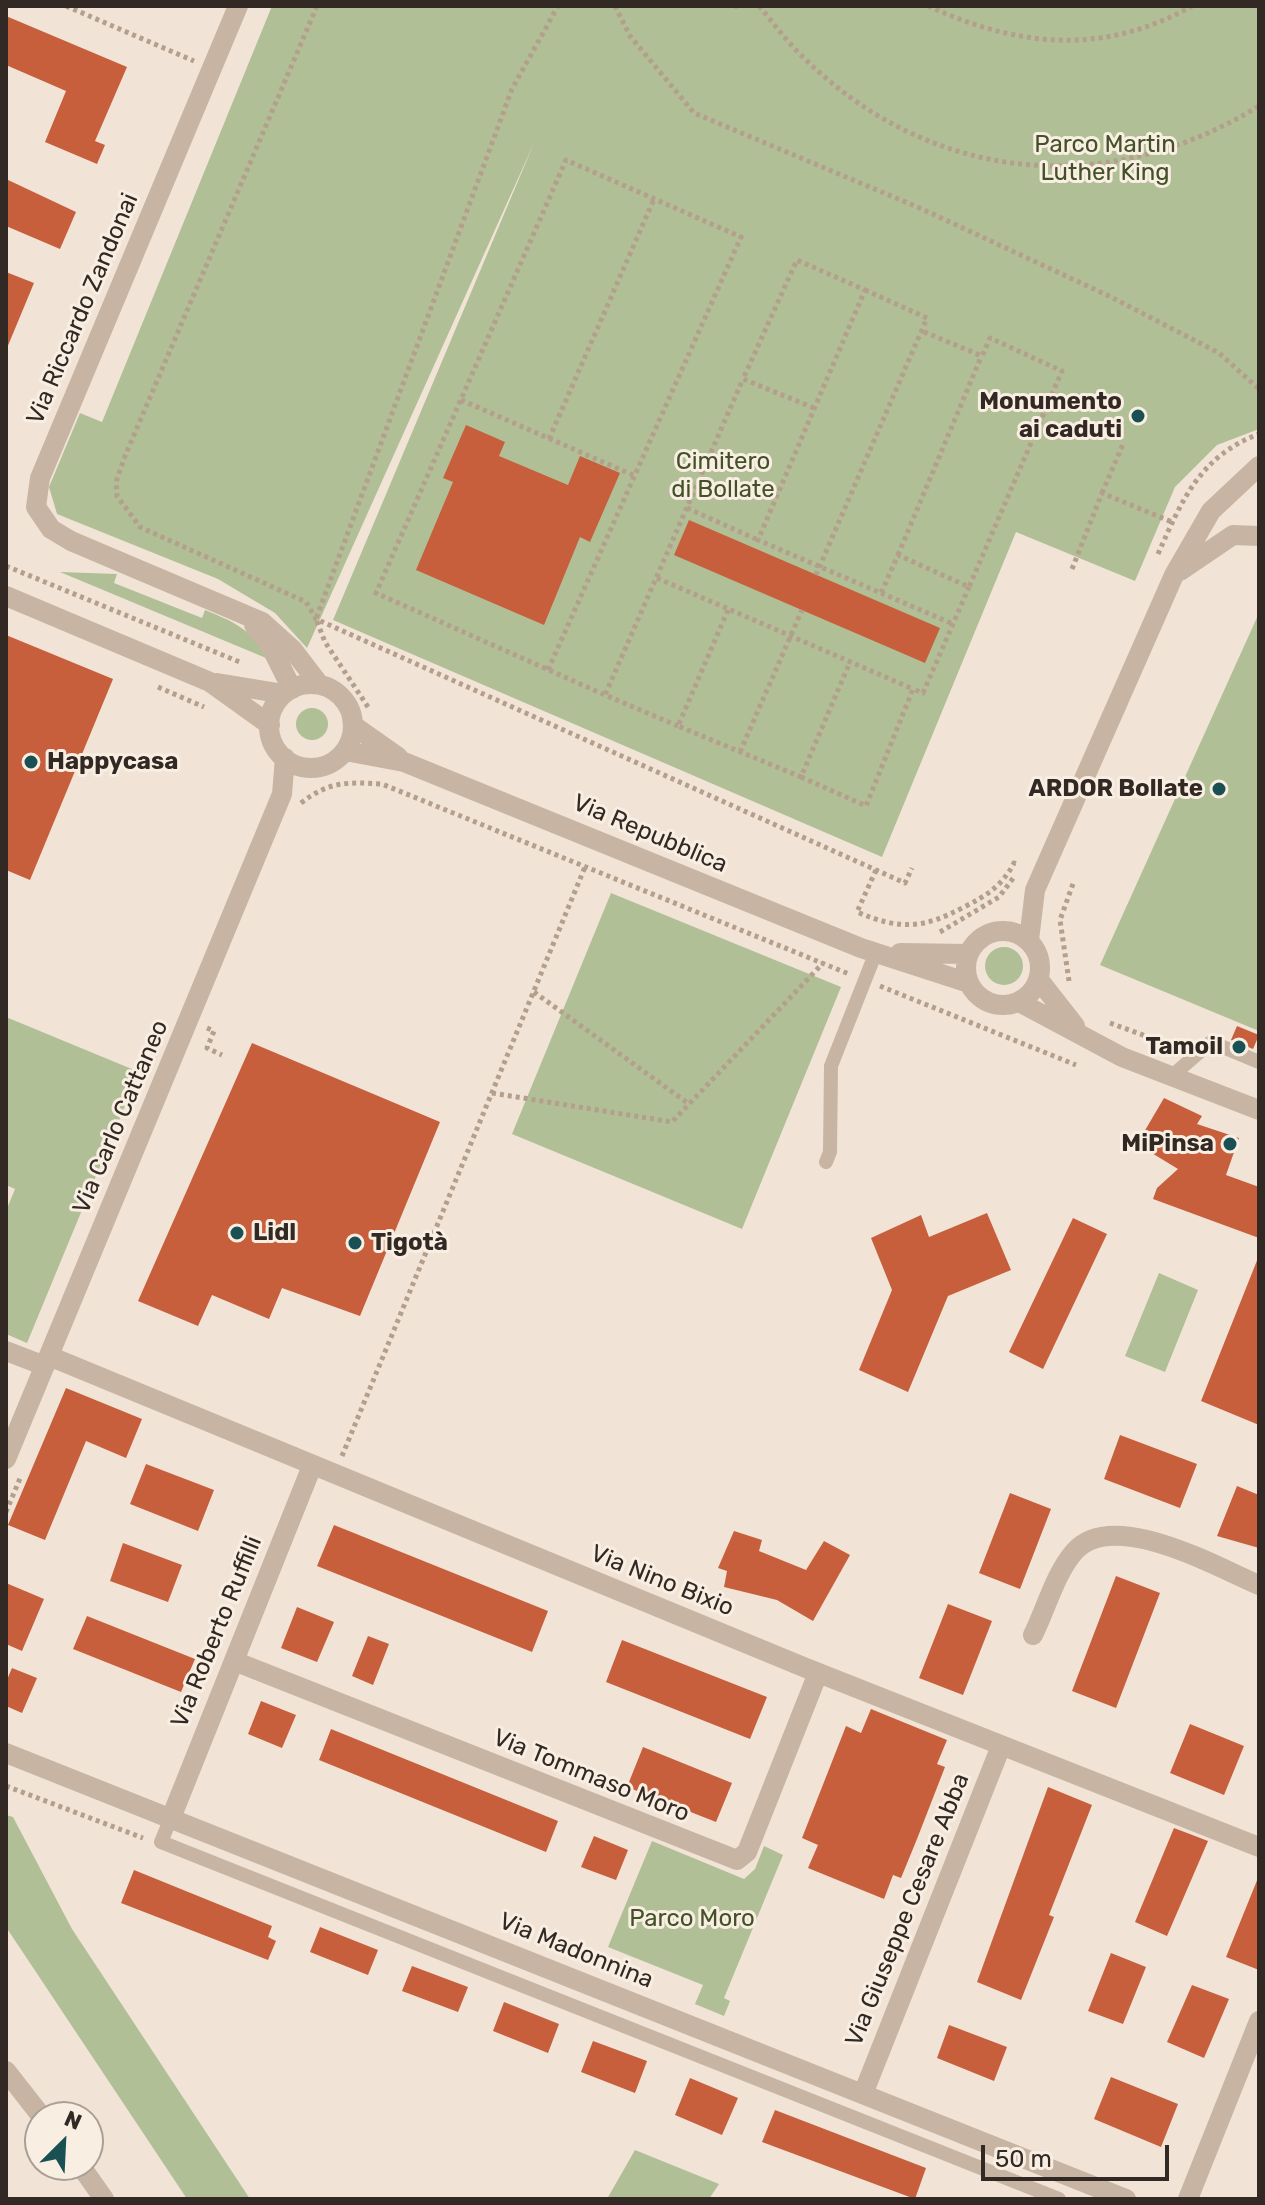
<!DOCTYPE html>
<html>
<head>
<meta charset="utf-8">
<style>
  body { margin:0 }
  #map { position:relative; width:1265px; height:2205px; overflow:hidden; background:#f1e4d6; font-family:Rubik,sans-serif }
  canvas { display:block }
  .frame { position:absolute; inset:0; border:8px solid #332924; pointer-events:none }
  .north { position:absolute; left:24px; top:2101px; width:80px; height:80px; box-sizing:border-box; background:#f9eee2; border:2px solid #aa9f96; border-radius:50%; rotate:24deg; font-size:22px; font-weight:700; line-height:32px; text-align:center; color:#332924 }
  .north::after { content:''; display:block; margin:auto; width:28px; height:36px; background:#1a5054; clip-path:polygon(50% 0,100% 100%,50% 72%,0 100%) }
  .scale { position:absolute; left:981px; top:2145px; width:188px; height:36px; box-sizing:border-box; border:4px solid #332924; border-top:0; padding-left:10px; font-size:24px; line-height:28px; white-space:nowrap; color:#332924; -webkit-text-stroke:6px #f9eee2; paint-order:stroke }
</style>
</head>
<body>
<div id="map">
<canvas width="1265" height="2205"></canvas>
<div class="frame"></div>
<div class="north">N</div>
<div class="scale">50 m</div>
</div>
<script>
const g = document.querySelector('canvas').getContext('2d');
g.lineJoin = 'round';
function fillPath(path, color) { g.fillStyle = color; g.fill(path, 'evenodd'); }
function strokePath(path, color, width, dash) { g.strokeStyle = color; g.lineWidth = width; g.lineCap = dash ? 'butt' : 'round'; g.setLineDash(dash || []); g.stroke(path); }
function drawText(font, color, halo, rows, align = 'center') {
  g.font = font + ' Rubik,sans-serif'; g.lineWidth = 6; g.setLineDash([]); g.textBaseline = 'middle'; g.strokeStyle = halo; g.fillStyle = color; for (const [text, x, y, turn = 0] of rows) {
    g.save(); g.translate(x, y); g.rotate((+turn || 0) * Math.PI / 180); g.textAlign = isNaN(turn) ? turn : align; if (halo) g.strokeText(text, 0, 0); g.fillText(text, 0, 0); g.restore();
  }
}
const green = new Path2D(`
  M 272,6 L 1259,6 L 1259,429 L 1217,445 L 1175,487 L 1135,581 L 1016,532 L 882,857 L 333,620 L 534,143 L 307,648 L 275,613 L 218,579 L 57,514 L 49,487 L 80,413 L 102,422 Z
  M 60,572 L 117,574 L 114,583 L 202,618 L 205,610 C 234,622 252,629 266,658 Z
  M 1259,613 L 1259,1031 L 1100,965 Z
  M296 724a16 16 0 1 1 32 0a16 16 0 1 1-32 0Z
  M 611,893 L 841,987 L 742,1229 L 512,1134 Z
  M985 966a19 19 0 1 1 38 0a19 19 0 1 1-38 0Z
  M 6,1017 L 139,1072 L 27,1343 L 6,1334 L 6,1211 L 15,1189 L 6,1185 Z
  M 1159,1273 L 1198,1290 L 1165,1372 L 1125,1356 Z
  M 6,1815 L 13,1817 L 72,1929 L 250,2199 L 187,2199 L 6,1927 Z
  M 652,1841 L 744,1879 L 755,1869 L 764,1846 L 783,1855 L 724,1998 L 730,2001 L 724,2016 L 695,2004 L 703,1985 L 608,1947 Z
  M 635,2150 L 719,2184 L 709,2199 L 607,2199 Z`);
const building = new Path2D(`
  M 6,16 L 127,67 L 95,141 L 105,145 L 97,164 L 45,142 L 66,91 L 6,65 Z
  M 6,179 L 76,212 L 60,249 L 6,226 Z
  M 6,272 L 34,283 L 7,348 L 6,348 Z
  M 466,425 L 505,442 L 499,456 L 568,485 L 580,456 L 620,473 L 590,542 L 580,537 L 544,625 L 416,570 L 453,482 L 443,478 Z
  M 689,520 L 940,628 L 925,663 L 674,555 Z
  M 6,635 L 113,679 L 30,880 L 6,870 Z
  M 1237,1026 L 1259,1035 L 1253,1049 L 1231,1040 Z
  M 252,1043 L 440,1122 L 360,1316 L 282,1288 L 269,1319 L 212,1295 L 198,1326 L 138,1301 Z
  M 1164,1098 L 1202,1116 L 1197,1124 L 1239,1138 L 1226,1175 L 1259,1187 L 1259,1238 L 1153,1199 L 1157,1188 L 1178,1169 L 1137,1144 Z
  M 987,1213 L 1011,1270 L 948,1296 L 908,1392 L 859,1370 L 892,1290 L 871,1238 L 921,1215 L 929,1237 Z
  M 1073,1218 L 1107,1234 L 1043,1369 L 1009,1352 Z
  M 1258,1258 L 1259,1258 L 1259,1425 L 1201,1401 Z
  M 66,1388 L 142,1419 L 126,1458 L 86,1441 L 45,1540 L 8,1525 Z
  M 1120,1435 L 1197,1464 L 1180,1508 L 1104,1479 Z
  M 146,1464 L 214,1490 L 198,1531 L 130,1504 Z
  M 1237,1486 L 1259,1495 L 1259,1548 L 1217,1536 Z
  M 1010,1493 L 1051,1509 L 1020,1589 L 979,1573 Z
  M 334,1525 L 548,1611 L 532,1652 L 317,1566 Z
  M 734,1531 L 762,1540 L 759,1551 L 806,1570 L 824,1541 L 850,1555 L 813,1621 L 777,1600 L 724,1587 L 727,1571 L 718,1568 Z
  M 123,1543 L 182,1565 L 168,1602 L 110,1581 Z
  M 1116,1576 L 1160,1593 L 1116,1708 L 1072,1691 Z
  M 6,1583 L 44,1599 L 22,1651 L 6,1644 Z
  M 948,1604 L 992,1621 L 963,1695 L 919,1678 Z
  M 297,1607 L 334,1622 L 317,1662 L 281,1648 Z
  M 87,1616 L 195,1659 L 181,1692 L 73,1649 Z
  M 368,1636 L 389,1644 L 373,1685 L 352,1676 Z
  M 622,1640 L 767,1697 L 750,1739 L 606,1682 Z
  M 12,1668 L 37,1678 L 22,1713 L 6,1706 L 6,1682 Z
  M 261,1701 L 296,1715 L 282,1748 L 248,1734 Z
  M 871,1709 L 947,1740 L 937,1764 L 945,1767 L 917,1839 L 901,1878 L 893,1875 L 884,1899 L 808,1868 L 818,1845 L 802,1838 L 846,1726 L 861,1733 Z
  M 1190,1724 L 1244,1746 L 1224,1795 L 1170,1773 Z
  M 331,1729 L 558,1821 L 546,1852 L 319,1760 Z
  M 643,1747 L 732,1783 L 716,1822 L 627,1787 Z
  M 1048,1787 L 1092,1805 L 1049,1915 L 1054,1917 L 1021,2000 L 977,1982 Z
  M 1174,1828 L 1208,1841 L 1167,1936 L 1135,1922 Z
  M 594,1836 L 628,1850 L 616,1880 L 581,1867 Z
  M 134,1870 L 272,1926 L 268,1937 L 276,1941 L 268,1960 L 121,1903 Z
  M 1258,1878 L 1259,1879 L 1259,1970 L 1226,1957 Z
  M 320,1927 L 378,1950 L 368,1975 L 310,1952 Z
  M 1111,1953 L 1146,1967 L 1123,2024 L 1088,2011 Z
  M 412,1966 L 468,1987 L 458,2012 L 402,1991 Z
  M 1192,1985 L 1229,1999 L 1204,2058 L 1167,2042 Z
  M 504,2002 L 559,2024 L 548,2053 L 493,2031 Z
  M 949,2025 L 1007,2047 L 994,2081 L 937,2058 Z
  M 593,2041 L 647,2061 L 635,2093 L 581,2072 Z
  M 1111,2077 L 1178,2104 L 1161,2147 L 1094,2119 Z
  M 690,2078 L 738,2098 L 722,2135 L 675,2115 Z
  M 775,2110 L 926,2168 L 915,2199 L 762,2142 Z`);
const path = new Path2D(`
  M 66,6 L 194,61
  M 317,6 L 125,456 L 116,482 L 117,496 L 140,527 L 306,602 L 316,619 L 905,883 L 912,868
  M 615,6 L 630,36 L 694,113 L 922,209 L 1109,296 L 1219,353 L 1259,389
  M 734,6 L 738,6
  M 759,6 C 772,21 784,38 798,52 C 926,183 1105,201 1259,106
  M 928,6 C 1018,47 1103,56 1192,6
  M 461,400 L 635,476
  M 814,408 L 743,379 L 797,260 L 865,290 L 758,540 L 881,593 L 898,555 L 969,587 L 1062,371 L 990,338 L 982,356 L 922,331
  M 549,439 L 654,199
  M 1102,493 L 1124,442
  M 687,508 L 758,540
  M 1158,554 C 1182,500 1200,456 1259,434
  M 898,555 L 981,357
  M 6,566 L 242,663
  M 1072,569 L 1102,493 L 1172,522
  M 816,575 L 927,318 L 865,290
  M 657,578 L 913,689
  M 881,593 L 953,624
  M 728,610 L 678,726 L 801,777 L 850,662
  M 548,670 L 741,237 L 566,160 L 376,593 L 605,695
  M 158,687 L 204,707
  M 368,707 L 325,642 L 316,619 L 512,89 L 558,6
  M 678,726 L 605,695 L 743,379
  M 740,752 L 802,610
  M 801,777 L 866,806 L 913,689 L 923,693 L 969,587
  M 301,803 C 329,781 348,782 382,784 L 849,974
  M 876,870 L 857,912 C 900,930 923,929 964,907 C 986,896 1002,886 1014,863 L 1019,865
  M 940,932 L 999,897 L 1014,877
  M 1069,981 L 1060,920 L 1074,881
  M 880,986 L 1076,1065
  M 534,992 L 689,1104
  M 1110,1023 L 1176,1047
  M 207,1028 L 214,1031 L 207,1048 L 222,1055
  M 492,1093 L 672,1122 L 823,963
  M 342,1456 L 585,867
  M 6,1512 L 21,1476
  M 6,1786 L 143,1838`);
const service = new Path2D(`
  M 1172,1076 L 1211,1042 L 1259,1062
  M 826,1162 L 830,1152 L 831,1066 L 876,952
  M 171,1818 L 161,1842 L 1059,2199`);
const minor = new Path2D(`
  M 238,6 L 40,478 L 36,507 L 51,529 L 71,541 L 262,622 L 293,650 L 319,684
  M 1180,571 L 1233,535 L 1259,536
  M 6,596 L 210,682 L 270,725
  M 254,625 L 269,643 L 292,689
  M 217,683 L 284,694
  M269 726a42 42 0 1 1 84 0a42 42 0 1 1-84 0Z
  M 354,726 L 398,757
  M 345,751 L 404,762 L 861,948 L 969,983
  M966 968a37 37 0 1 1 74 0a37 37 0 1 1-74 0Z
  M 1029,940 L 1035,890 L 1174,575 L 1211,511 L 1259,466
  M 900,953 L 968,954
  M 1039,980 L 1075,1026
  M 1019,1002 L 1122,1057 L 1259,1110
  M 6,1351 L 45,1366
  M 49,1356 L 806,1668 L 1259,1847
  M 6,1459 L 282,794 L 285,758
  M 1033,1635 C 1046,1609 1055,1574 1074,1552 C 1112,1507 1216,1567 1259,1585
  M 234,1661 L 737,1860 L 747,1852 L 818,1673
  M 6,1753 L 1126,2199
  M 171,1818 L 312,1466
  M 6,2071 L 42,2117
  M 863,2094 L 1001,1746
  M 80,2165 L 104,2199
  M 1188,2199 L 1259,2021`);
const markers = [
  [1138,416,8,"#1a5054"],
  [31,762,8,"#1a5054"],
  [1219,789,8,"#1a5054"],
  [1239,1047,8,"#1a5054"],
  [1230,1144,8,"#1a5054"],
  [237,1233,8,"#1a5054"],
  [355,1243,8,"#1a5054"]
];
const parkNames = [
  ["Parco Martin",1105,145],
  ["Luther King",1105,173],
  ["Cimitero",723,462],
  ["di Bollate",723,490],
  ["Parco Moro",692,1919]
];
const streetNames = [
  ["Via Riccardo Zandonai",83,309,-67],
  ["Via Repubblica",650,834,23],
  ["Via Carlo Cattaneo",121,1117,-67],
  ["Via Nino Bixio",662,1581,22],
  ["Via Roberto Ruffilli",217,1632,-68],
  ["Via Tommaso Moro",591,1776,22],
  ["Via Giuseppe Cesare Abba",908,1910,-68],
  ["Via Madonnina",576,1951,22]
];
const poiNames = [
  ["Monumento",1122,402],
  ["ai caduti",1122,430],
  ["Happycasa",47,762,"left"],
  ["ARDOR Bollate",1203,789],
  ["Tamoil",1223,1047],
  ["MiPinsa",1214,1144],
  ["Lidl",253,1233,"left"],
  ["Tigotà",371,1243,"left"]
];
fillPath(green, '#b1bf96');
fillPath(building, '#c75f3d');
strokePath(path, '#b49e8c', 5, [4, 4]);
strokePath(service, '#c8b4a2', 14);
strokePath(minor, '#c8b4a2', 20);
for (const [x, y, r, color] of markers) { const dot = new Path2D(); dot.arc(x, y, r, 0, 2 * Math.PI); g.fillStyle = color; g.fill(dot); strokePath(dot, '#f9eee2', 3); }
drawText('24px', '#425128', '#f9eee2', parkNames);
drawText('24px', '#332924', '#f9eee2', streetNames);
drawText('bold 24px', '#332924', '#f9eee2', poiNames, 'right');
</script>
</body>
</html>
